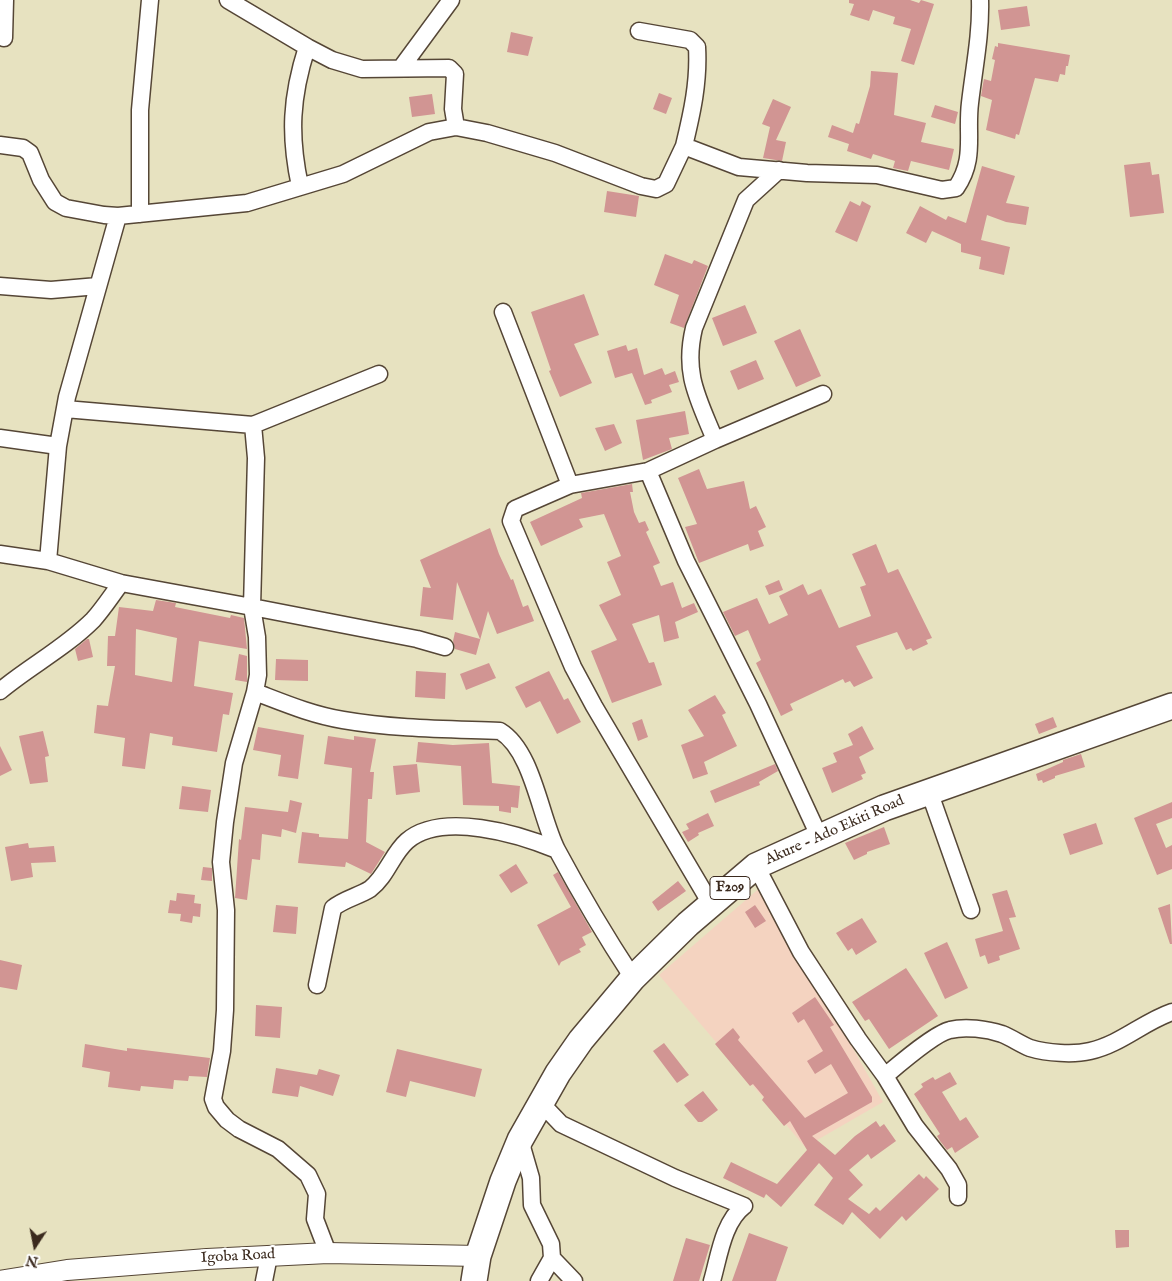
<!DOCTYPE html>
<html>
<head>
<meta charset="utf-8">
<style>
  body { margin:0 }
  #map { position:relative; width:1172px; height:1281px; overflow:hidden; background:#e7e2c0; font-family:"IM FELL English",serif }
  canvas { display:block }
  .north { position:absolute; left:10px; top:1221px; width:50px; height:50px; -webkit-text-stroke:4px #fff; paint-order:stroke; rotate:191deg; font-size:14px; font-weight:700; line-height:20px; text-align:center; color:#3b2a1e }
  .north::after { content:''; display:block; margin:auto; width:18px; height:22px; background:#3b2a1e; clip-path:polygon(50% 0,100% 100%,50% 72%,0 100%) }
</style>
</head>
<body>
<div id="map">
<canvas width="1172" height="1281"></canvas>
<div class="north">N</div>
</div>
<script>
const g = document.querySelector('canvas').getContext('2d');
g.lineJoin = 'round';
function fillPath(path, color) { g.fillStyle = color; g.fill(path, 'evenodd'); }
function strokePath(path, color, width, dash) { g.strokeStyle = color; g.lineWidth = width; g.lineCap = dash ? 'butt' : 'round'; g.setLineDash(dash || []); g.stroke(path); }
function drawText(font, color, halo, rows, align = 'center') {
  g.font = font + ' "IM FELL English",serif'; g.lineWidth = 4.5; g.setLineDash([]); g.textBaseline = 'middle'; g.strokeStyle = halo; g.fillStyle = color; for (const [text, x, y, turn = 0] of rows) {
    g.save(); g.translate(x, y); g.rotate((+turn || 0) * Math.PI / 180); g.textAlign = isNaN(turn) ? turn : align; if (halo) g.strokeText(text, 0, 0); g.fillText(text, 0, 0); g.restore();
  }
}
const built = new Path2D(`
  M 762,886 L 883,1102 L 805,1147 L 659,975 Z`);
const building = new Path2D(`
  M 849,0 L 910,0 L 919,3 L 921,0 L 934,4 L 914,65 L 901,61 L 911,29 L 893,24 L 895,17 L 873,10 L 869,21 L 850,15 L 854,4 L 849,3 Z
  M 1027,6 L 1030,26 L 1001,30 L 998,10 Z
  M 511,32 L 533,37 L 528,56 L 507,52 Z
  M 998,43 L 1070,55 L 1068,66 L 1066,66 L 1065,75 L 1060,74 L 1058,82 L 1035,78 L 1019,135 L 1016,134 L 1015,139 L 986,130 L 992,100 L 981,96 L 983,84 L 984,79 L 991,81 L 995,60 L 992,59 L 995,46 L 998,47 Z
  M 871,71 L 898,73 L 894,115 L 926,123 L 921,142 L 954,149 L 949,170 L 911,161 L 908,171 L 893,168 L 895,161 L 873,154 L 871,159 L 847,151 L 849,144 L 828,137 L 832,125 L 853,133 L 856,123 L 859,124 L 870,86 Z
  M 659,93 L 672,98 L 666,114 L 653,109 Z
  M 432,94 L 435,114 L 412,117 L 409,97 Z
  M 773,99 L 791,107 L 776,140 L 786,142 L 782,161 L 763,158 L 770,127 L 762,124 Z
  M 935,105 L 958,112 L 955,124 L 931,117 Z
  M 1150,162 L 1152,175 L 1159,174 L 1164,213 L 1130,217 L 1124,165 Z
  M 982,166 L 1015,176 L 1006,203 L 1029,207 L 1026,225 L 1006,222 L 987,215 L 981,240 L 1010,247 L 1004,275 L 979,269 L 981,257 L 961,252 L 961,244 L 932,231 L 926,243 L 906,233 L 920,206 L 946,220 L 948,216 L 966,223 Z
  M 607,191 L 639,196 L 636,217 L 604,212 Z
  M 850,201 L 860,206 L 862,201 L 871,206 L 857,242 L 835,232 Z
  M 665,254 L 692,264 L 694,260 L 708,266 L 684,328 L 670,323 L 679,295 L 654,285 Z
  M 584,294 L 599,335 L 574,344 L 592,383 L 560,397 L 549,371 L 551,370 L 531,312 Z
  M 745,305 L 757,333 L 723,346 L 712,318 Z
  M 800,329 L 821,376 L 796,387 L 774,341 Z
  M 626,345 L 628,351 L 637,348 L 644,375 L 662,368 L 665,375 L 675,371 L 679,382 L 669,385 L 672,392 L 651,400 L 652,403 L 645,405 L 632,373 L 615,378 L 607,351 Z
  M 756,360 L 764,379 L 738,390 L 730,371 Z
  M 685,411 L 689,434 L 669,438 L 672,449 L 643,460 L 636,420 Z
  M 614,424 L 622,443 L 605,451 L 595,428 Z
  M 699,469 L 707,489 L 744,481 L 750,509 L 756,506 L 766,527 L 758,531 L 764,546 L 750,551 L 748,544 L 699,563 L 685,527 L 697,524 L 678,478 Z
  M 632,484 L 633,492 L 630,492 L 634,512 L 639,523 L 645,521 L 649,530 L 646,532 L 660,563 L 653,566 L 661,586 L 673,582 L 682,608 L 694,603 L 698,612 L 675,622 L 679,638 L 664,642 L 659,615 L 632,624 L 649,663 L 654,662 L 662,685 L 612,703 L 591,651 L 617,640 L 599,605 L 621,595 L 607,562 L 621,556 L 604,514 L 579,519 L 583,527 L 541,546 L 530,522 L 582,498 L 581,493 Z
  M 490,528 L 499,554 L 511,580 L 513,579 L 523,607 L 528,605 L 534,621 L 497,634 L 488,611 L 476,655 L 455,649 L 453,641 L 455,632 L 480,639 L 457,582 L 453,620 L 420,616 L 423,587 L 431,588 L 420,560 Z
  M 876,544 L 888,573 L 898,569 L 932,638 L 926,640 L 928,644 L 913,651 L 911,648 L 906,650 L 897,632 L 856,646 L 873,678 L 854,687 L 850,681 L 845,683 L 843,679 L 790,704 L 793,710 L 781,716 L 756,663 L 761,660 L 748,630 L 735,636 L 723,612 L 757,598 L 769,624 L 788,615 L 779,596 L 803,584 L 808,595 L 821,589 L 839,628 L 871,616 L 860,587 L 866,585 L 852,554 Z
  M 779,580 L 783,590 L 769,595 L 765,586 Z
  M 156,600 L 176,603 L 175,607 L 230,618 L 231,615 L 244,618 L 247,649 L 199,641 L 194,686 L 233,693 L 229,715 L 223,714 L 217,752 L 172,745 L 173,737 L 150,733 L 145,769 L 122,766 L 125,738 L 94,733 L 97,705 L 108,706 L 115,666 L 107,666 L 108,636 L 115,636 L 119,607 L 153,611 ZM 136,629 L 177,638 L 172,682 L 135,675 Z
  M 87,639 L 89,639 L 93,657 L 78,661 L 75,649 Z
  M 239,654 L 247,656 L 247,682 L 235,680 Z
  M 276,659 L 308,660 L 308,681 L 275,680 Z
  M 489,663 L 496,678 L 466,690 L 460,674 Z
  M 416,671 L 446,673 L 445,699 L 415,697 Z
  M 549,671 L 564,700 L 568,698 L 581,722 L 557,734 L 540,701 L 526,708 L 515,687 Z
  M 715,695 L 726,713 L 722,715 L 737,746 L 704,762 L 708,774 L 693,779 L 681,745 L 704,736 L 688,710 Z
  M 1053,717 L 1057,727 L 1039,734 L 1035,724 Z
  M 642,719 L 648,737 L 638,741 L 632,723 Z
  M 862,726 L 874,749 L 859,757 L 866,773 L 861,775 L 863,779 L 832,793 L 822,768 L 837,762 L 833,753 L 853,745 L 848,734 Z
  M 258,727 L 304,735 L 298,779 L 278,776 L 281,755 L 253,750 Z
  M 43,731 L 49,756 L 45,757 L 48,782 L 30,784 L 19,736 Z
  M 328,736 L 354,740 L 354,736 L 376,739 L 370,772 L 374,772 L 372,799 L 368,799 L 366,842 L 385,852 L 371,874 L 346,862 L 345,867 L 298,863 L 302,832 L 319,834 L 319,837 L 348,839 L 352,768 L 324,764 Z
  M 418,742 L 453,745 L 489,743 L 492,783 L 520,786 L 518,808 L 511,807 L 511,813 L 499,811 L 499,806 L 463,805 L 461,766 L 416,762 Z
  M 0,746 L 12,770 L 0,776 Z
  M 1081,754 L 1085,767 L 1055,776 L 1055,778 L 1043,783 L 1042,780 L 1038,781 L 1036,774 L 1063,762 L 1063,760 Z
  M 417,764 L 420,792 L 396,795 L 393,766 Z
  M 775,764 L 778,771 L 759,782 L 760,785 L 715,803 L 710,791 Z
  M 182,786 L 211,790 L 208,812 L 179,809 Z
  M 290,800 L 302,803 L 296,833 L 282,829 L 281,837 L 262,834 L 260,860 L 252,859 L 247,900 L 235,898 L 239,839 L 241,840 L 245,807 L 288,812 Z
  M 1172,802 L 1172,818 L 1156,824 L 1166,848 L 1172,845 L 1172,869 L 1157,875 L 1134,818 Z
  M 708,813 L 714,826 L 698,833 L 699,835 L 688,842 L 682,832 L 689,829 L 686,824 Z
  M 1096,823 L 1103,844 L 1070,855 L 1063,834 Z
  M 884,827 L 890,844 L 867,852 L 867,854 L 854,860 L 845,843 Z
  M 28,843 L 29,848 L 54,846 L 56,862 L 31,863 L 33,877 L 11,881 L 5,847 Z
  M 516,864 L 528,883 L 511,893 L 499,875 Z
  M 203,867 L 212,868 L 212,881 L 201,880 Z
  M 558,872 L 592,932 L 582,937 L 586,945 L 579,949 L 581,952 L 561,962 L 559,966 L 537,925 L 571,907 L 553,875 Z
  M 678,881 L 686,891 L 658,911 L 652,902 Z
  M 1007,890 L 1016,917 L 1009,918 L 1020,949 L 999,956 L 1000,960 L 988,964 L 985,955 L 980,957 L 975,939 L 1003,931 L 992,894 Z
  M 177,893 L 195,895 L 194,903 L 201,904 L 200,917 L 193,916 L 192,923 L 180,921 L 181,914 L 168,913 L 170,900 L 176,901 Z
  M 1170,904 L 1172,944 L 1170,944 L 1158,908 Z
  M 276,905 L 298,907 L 296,934 L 273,932 Z
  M 755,905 L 766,921 L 755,928 L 745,912 Z
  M 862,918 L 877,942 L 856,955 L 852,948 L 848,951 L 836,933 Z
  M 947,942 L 968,988 L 945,999 L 924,953 Z
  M 0,960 L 22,965 L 17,990 L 0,987 Z
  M 906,968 L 938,1016 L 889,1049 L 869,1019 L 865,1021 L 852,1002 Z
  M 815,997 L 834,1025 L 830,1027 L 872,1097 L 872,1102 L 812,1136 L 835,1155 L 855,1136 L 876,1121 L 880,1127 L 884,1124 L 896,1141 L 871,1159 L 868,1154 L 849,1170 L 863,1185 L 848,1199 L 869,1214 L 876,1207 L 880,1211 L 919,1174 L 924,1179 L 926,1176 L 939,1189 L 906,1221 L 902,1216 L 880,1239 L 852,1212 L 843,1225 L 814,1205 L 833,1178 L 819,1163 L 781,1207 L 766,1194 L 764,1198 L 723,1178 L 731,1162 L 777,1184 L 807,1150 L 790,1121 L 784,1126 L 762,1100 L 764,1097 L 753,1084 L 750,1086 L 715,1044 L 733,1028 L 740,1037 L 738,1040 L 805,1118 L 848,1093 L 831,1064 L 815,1074 L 807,1061 L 823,1051 L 804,1019 L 798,1023 L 792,1013 Z
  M 256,1005 L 282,1007 L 280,1038 L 255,1036 Z
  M 664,1043 L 689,1075 L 677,1083 L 653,1051 Z
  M 85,1044 L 127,1051 L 127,1048 L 210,1058 L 207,1077 L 189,1076 L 188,1081 L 174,1080 L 173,1089 L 141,1086 L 140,1091 L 108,1087 L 110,1072 L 82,1067 Z
  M 397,1049 L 482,1069 L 475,1097 L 410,1081 L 406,1097 L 386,1092 Z
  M 276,1068 L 317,1075 L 319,1069 L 340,1075 L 333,1096 L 300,1086 L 298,1097 L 272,1093 Z
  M 950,1072 L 957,1084 L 942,1092 L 960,1121 L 966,1117 L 979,1137 L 955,1153 L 952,1147 L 947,1150 L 940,1141 L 937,1136 L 940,1134 L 914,1094 L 923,1087 L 921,1084 L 933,1077 L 935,1080 Z
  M 703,1091 L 718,1110 L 702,1122 L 698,1122 L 684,1105 Z
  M 1115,1230 L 1129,1230 L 1129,1247 L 1116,1248 Z
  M 749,1233 L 788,1247 L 776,1281 L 732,1281 Z
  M 686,1238 L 710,1245 L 699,1281 L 673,1281 Z`);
const minor = new Path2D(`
  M 228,0 L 307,47 C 291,97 289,135 300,186
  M 639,31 L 690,40 L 697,47 C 699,82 692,113 684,146
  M 4,38 L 5,0
  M 307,47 L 332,60 L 362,69 L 449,68 L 455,74 L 453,109 L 456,127
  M 401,68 L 451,0
  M 0,145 L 23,148 L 30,153 L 41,180 L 55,202 L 66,208 L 104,215 L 118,216 L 247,203 L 343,174 L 429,132 L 456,127 L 487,133 L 555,153 L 641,186 L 656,189 L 666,184 L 684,146 L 739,167 L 807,173 L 877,175 L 942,190 L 956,188 C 976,159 966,135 970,103 C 974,68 981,35 980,0
  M 140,214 L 140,110 L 150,0
  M 118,216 L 67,397 L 58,446 L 48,561 L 121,583 L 252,607 L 257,637 L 258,675 L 255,692 L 234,763 L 225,822 L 221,862 L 226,910 L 225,1010 L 222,1051 L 213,1099 L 216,1107 L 227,1120 L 239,1129 L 278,1149 L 308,1175 L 317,1194 L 315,1219 L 328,1253
  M 0,286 L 51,290 L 98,286
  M 503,312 L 570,485
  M 65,409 L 253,425 L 256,458 L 252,607 L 417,639 L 445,647
  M 253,425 L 379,374
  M 0,438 L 58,446
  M 715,440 L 823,394
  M 648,471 L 686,561 L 758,704 L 819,836
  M 0,554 L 48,561
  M 0,691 C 30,666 65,648 93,620 C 103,609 112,595 121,583
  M 255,692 C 284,703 312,715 343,720 C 395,729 447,729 500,731 C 533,751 540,817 557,850 C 580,893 606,937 633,978
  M 929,791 L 971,910
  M 756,866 L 801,952 L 858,1039 L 885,1076 L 915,1126 L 949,1169 L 958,1185 L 958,1197
  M 711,904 L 594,706 L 573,667 L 511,521 L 515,509 L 570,485 L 648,471 L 715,440 C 698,398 683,374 694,328 L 746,200 L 779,170
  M 317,985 L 333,908 C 344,899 359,896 370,889 C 387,876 392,854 407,841 C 442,811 519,834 557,850
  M 885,1076 C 898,1065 935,1033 950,1030 C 965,1026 987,1029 1002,1034 C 1012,1038 1020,1044 1030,1048 C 1047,1053 1073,1055 1090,1051 C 1121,1044 1143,1022 1172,1012
  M 540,1102 L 561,1124 L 675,1178 L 744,1206
  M 520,1140 L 531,1178 L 532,1205 L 551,1244 L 552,1258 L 539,1281
  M 552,1258 L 574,1281
  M 264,1281 L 269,1256
  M 712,1281 C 719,1257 723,1222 744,1206`);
const tertiary = new Path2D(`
  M 0,1281 L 67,1270 L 207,1259 L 328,1253 L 478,1256`);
const primary = new Path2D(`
  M 474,1281 L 478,1256 L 503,1181 L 520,1140 L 558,1073 L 581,1040 L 633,978 L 688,924 L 756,866 L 884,808 L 1172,706`);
const shields = [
  [730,888,40]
];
const shieldNames = [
  ["F209",730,888]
];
const streetNames = [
  ["Akure - Ado Ekiti Road",835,831,-24],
  ["Igoba Road",238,1257,-3]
];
fillPath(built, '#f4d3c0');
fillPath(building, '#d19593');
strokePath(minor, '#554636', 19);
strokePath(tertiary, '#554636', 22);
strokePath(primary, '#554636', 28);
strokePath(minor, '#fff', 16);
strokePath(tertiary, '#fff', 20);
strokePath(primary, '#fff', 25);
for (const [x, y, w] of shields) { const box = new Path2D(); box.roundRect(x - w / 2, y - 11.5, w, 23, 4); g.fillStyle = '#fff'; g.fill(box); strokePath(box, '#3b2a1e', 1); }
drawText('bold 14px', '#3b2a1e', null, shieldNames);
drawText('15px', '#3b2a1e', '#fff', streetNames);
</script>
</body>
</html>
